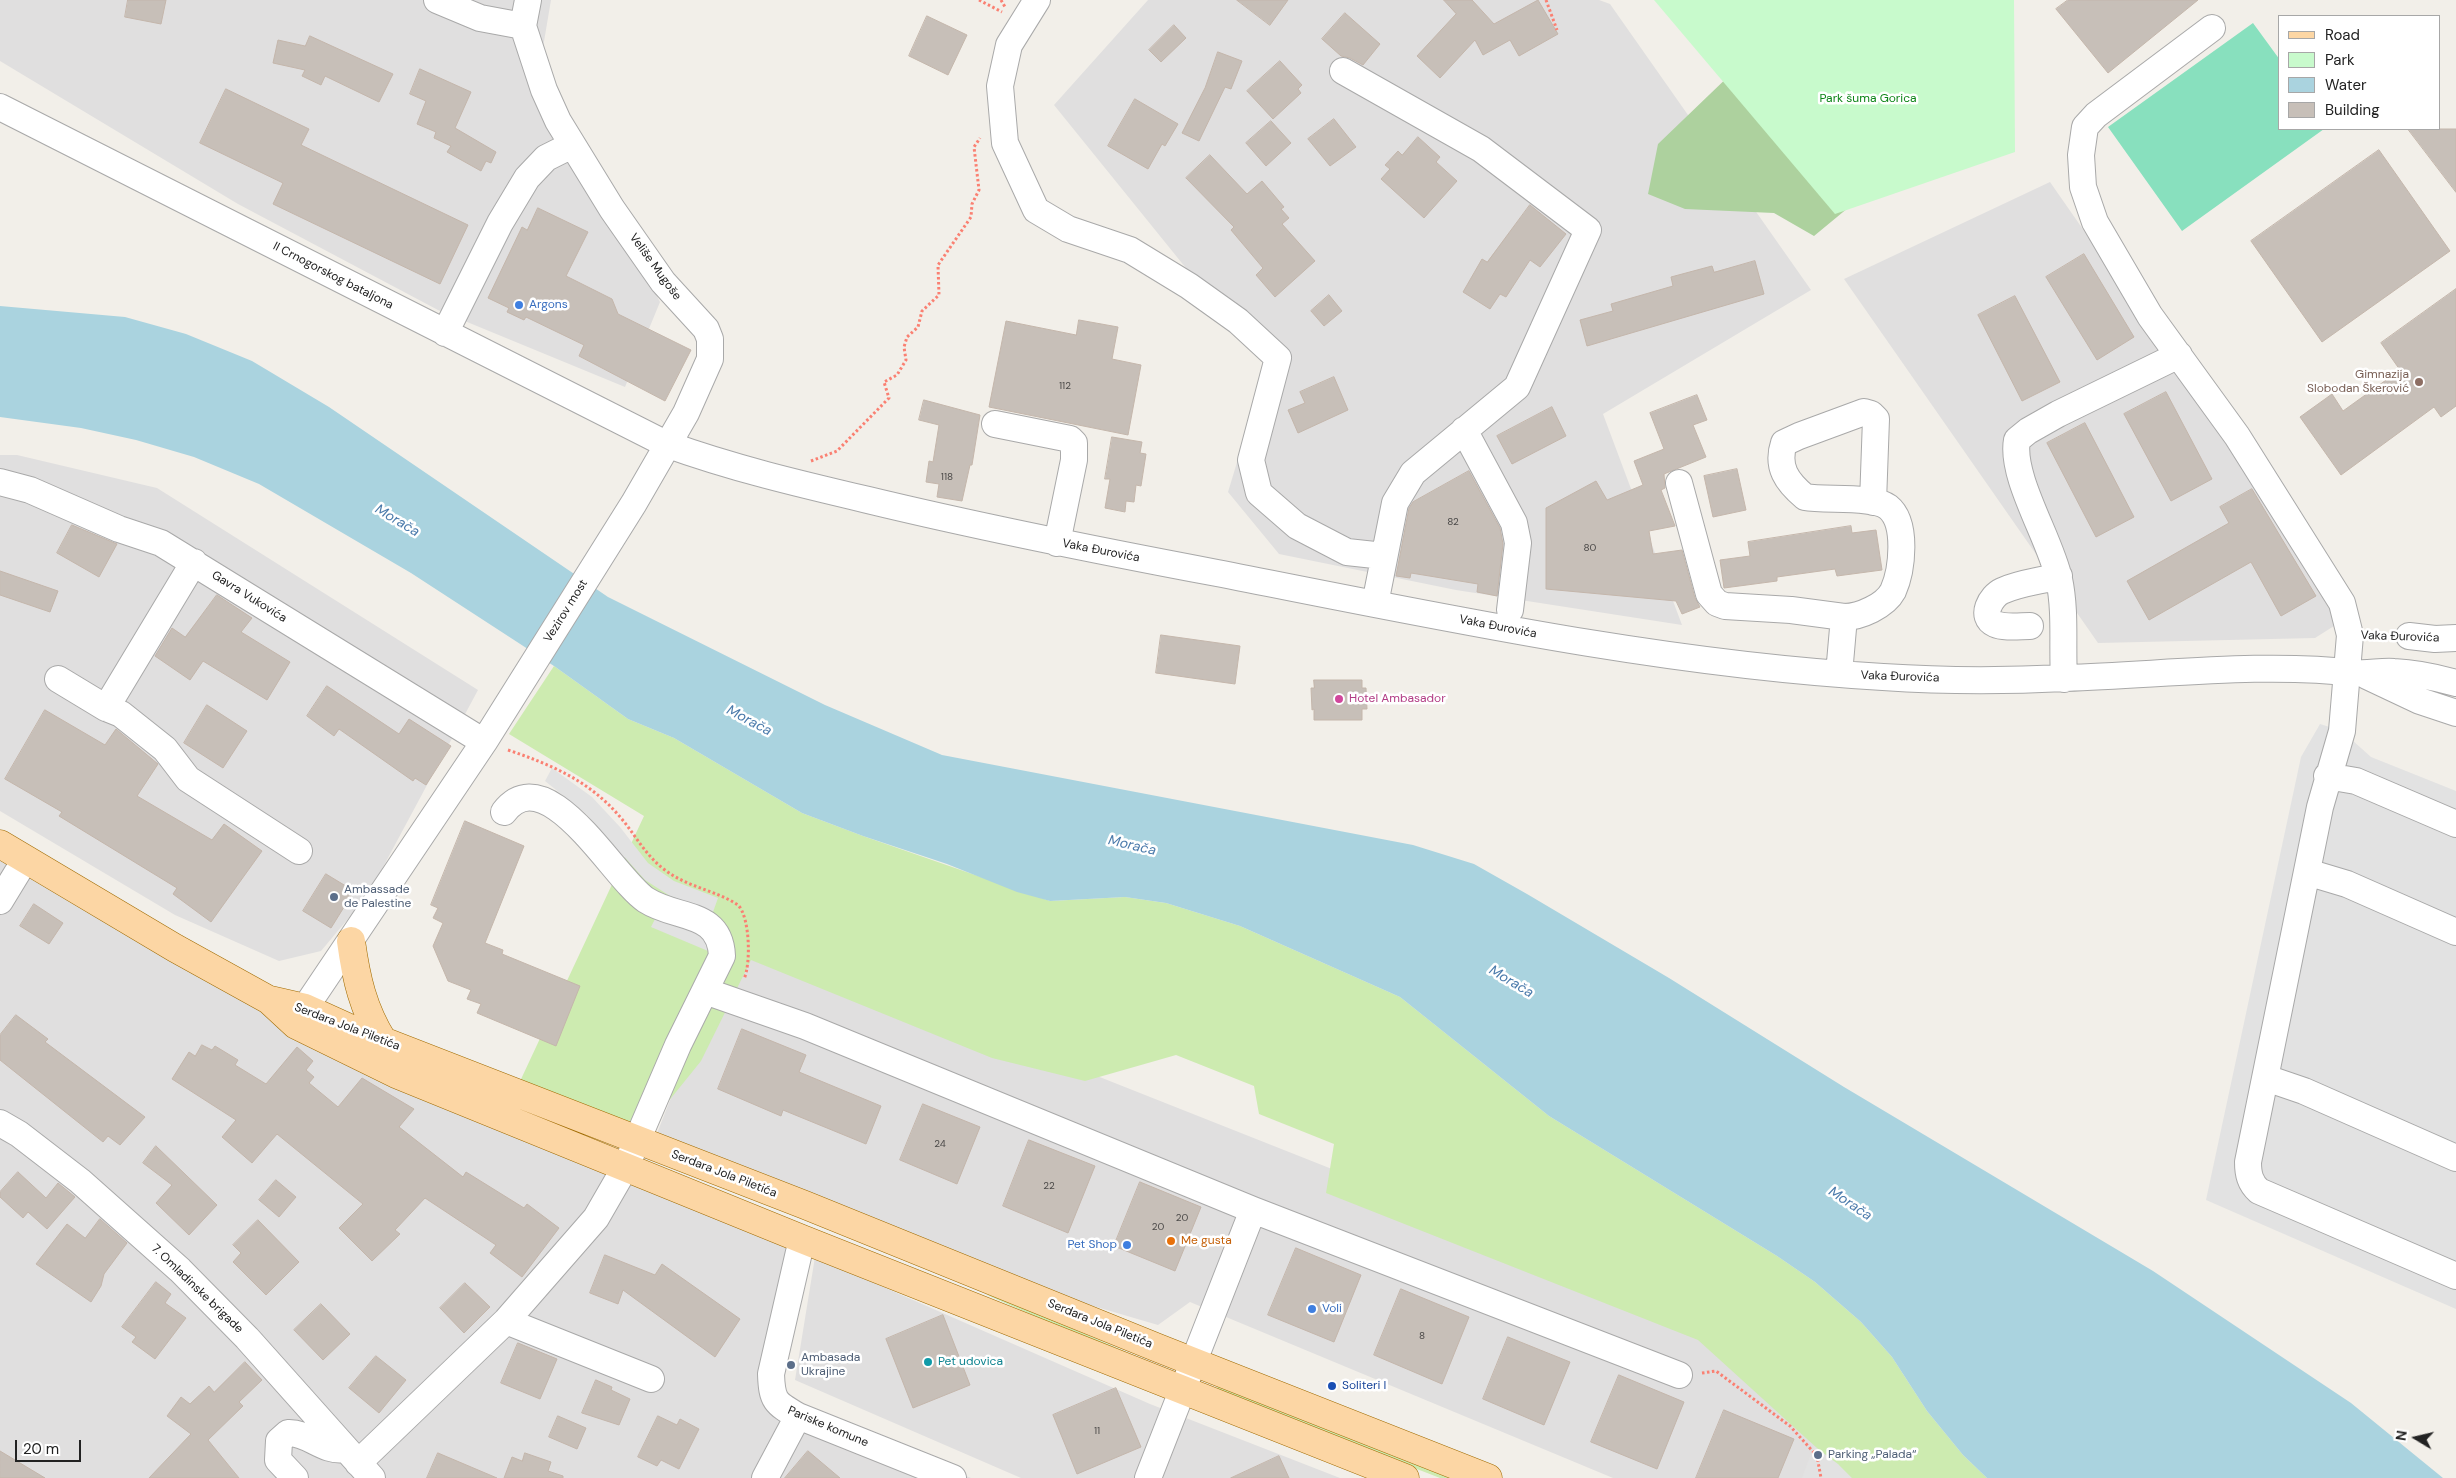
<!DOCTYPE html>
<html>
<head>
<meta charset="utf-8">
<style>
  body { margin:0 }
  #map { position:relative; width:2456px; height:1478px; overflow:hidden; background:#f2efe9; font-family:"DM Sans",sans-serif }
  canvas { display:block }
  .legend { position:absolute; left:2278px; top:15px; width:162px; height:115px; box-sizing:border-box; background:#fff; border:1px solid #a7a7a7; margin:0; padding:6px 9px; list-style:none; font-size:15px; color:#222 }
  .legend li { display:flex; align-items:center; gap:10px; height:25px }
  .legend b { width:25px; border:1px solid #a7a7a7 }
  .north { position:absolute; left:2391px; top:1413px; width:50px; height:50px; -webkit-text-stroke:4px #fff; paint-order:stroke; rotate:279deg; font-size:14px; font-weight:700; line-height:20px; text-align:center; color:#222 }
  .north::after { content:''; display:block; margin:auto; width:18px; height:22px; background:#222; clip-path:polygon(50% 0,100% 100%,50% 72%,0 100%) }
  .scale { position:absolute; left:15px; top:1440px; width:66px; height:22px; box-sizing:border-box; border:2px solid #222; border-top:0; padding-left:6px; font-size:15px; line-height:18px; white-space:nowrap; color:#222; -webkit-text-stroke:4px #fff; paint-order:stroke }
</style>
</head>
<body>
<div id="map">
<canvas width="2456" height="1478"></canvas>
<ul class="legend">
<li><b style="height:6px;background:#fcd6a4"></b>Road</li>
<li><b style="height:14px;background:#c8facc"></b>Park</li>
<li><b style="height:14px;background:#aad3df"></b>Water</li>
<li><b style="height:14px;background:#c7bfb8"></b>Building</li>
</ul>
<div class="north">N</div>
<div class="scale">20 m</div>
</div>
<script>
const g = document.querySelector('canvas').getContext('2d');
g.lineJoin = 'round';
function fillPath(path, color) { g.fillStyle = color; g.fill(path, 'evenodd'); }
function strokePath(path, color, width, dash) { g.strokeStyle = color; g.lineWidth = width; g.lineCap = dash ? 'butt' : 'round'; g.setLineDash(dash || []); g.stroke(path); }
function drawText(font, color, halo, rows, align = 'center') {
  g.font = font + ' "DM Sans",sans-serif'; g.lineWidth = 5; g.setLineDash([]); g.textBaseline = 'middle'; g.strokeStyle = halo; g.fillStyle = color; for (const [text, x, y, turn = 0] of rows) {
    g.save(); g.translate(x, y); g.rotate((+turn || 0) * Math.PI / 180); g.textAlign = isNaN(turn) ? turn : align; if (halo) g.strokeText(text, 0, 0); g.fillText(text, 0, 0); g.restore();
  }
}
const residential = new Path2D(`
  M 0,0 L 551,0 L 537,83 L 624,232 L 660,302 L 625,387 L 438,310 L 238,204 L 0,61 Z
  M 1148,0 L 1599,0 L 1610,4 L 1811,290 L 1603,414 L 1682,625 L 1456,590 L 1279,554 L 1228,492 L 1266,367 L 1054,105 Z
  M 2050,182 L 2252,472 L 2333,605 L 2334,626 L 2315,638 L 2098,643 L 1844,279 Z
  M 0,455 L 17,455 L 157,488 L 478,690 L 368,895 L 321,951 L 279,961 L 175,915 L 0,811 Z
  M 0,851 L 195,964 L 787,1245 L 760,1392 L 971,1478 L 0,1478 Z
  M 736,933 L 1693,1312 L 1829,1429 L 1812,1478 L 1613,1478 L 1190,1302 L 1158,1325 L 909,1252 L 650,1151 Z
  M 815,1257 L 1150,1404 L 1340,1478 L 1021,1478 L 795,1380 Z`);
const grass = new Path2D(`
  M 554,666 L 628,719 L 674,738 L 802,813 L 863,836 L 1050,901 L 1125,897 L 1166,903 L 1240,926 L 1400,997 L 1549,1116 L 1777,1256 L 1815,1282 L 1861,1322 L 1892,1357 L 1927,1411 L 1963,1455 L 1987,1478 L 1850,1478 L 1698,1340 L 1326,1193 L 1334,1144 L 1259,1114 L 1254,1086 L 1176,1055 L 1085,1081 L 992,1058 L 751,960 L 701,1061 L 634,1144 L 515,1092 L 644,816 L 509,734 Z
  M 985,1294 L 1006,1300 L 1138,1357 L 1136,1361 Z
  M 1221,1385 L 1460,1478 L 1440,1478 L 1219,1392 L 1217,1387 Z`);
const forest = new Path2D(`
  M 1761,45 L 1906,160 L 1814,236 L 1774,213 L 1685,209 L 1648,194 L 1658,144 Z`);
const park = new Path2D(`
  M 1654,0 L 2014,0 L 2015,152 L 1835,214 Z`);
const pitch = new Path2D(`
  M 2253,23 L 2280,60 L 2280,129 L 2324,129 L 2182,231 L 2108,127 Z`);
const parking = new Path2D(`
  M 2320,724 L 2342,731 L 2371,757 L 2456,791 L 2456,1309 L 2206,1200 L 2301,757 Z
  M 552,768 L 592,797 L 620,827 L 648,863 L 674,881 L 718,898 L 713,912 L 670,896 L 645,880 L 586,814 L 545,781 Z
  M 658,913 L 714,936 L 708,951 L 651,927 Z
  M 1814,1446 L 1838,1464 L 1852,1478 L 1802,1478 Z`);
const water = new Path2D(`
  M 0,306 L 125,317 L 186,334 L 252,361 L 329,407 L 608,597 L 825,705 L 942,755 L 1413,845 L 1474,864 L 1527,894 L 1669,978 L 1844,1087 L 2153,1271 L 2351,1403 L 2443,1478 L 1987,1478 L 1963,1455 L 1927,1411 L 1892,1357 L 1861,1322 L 1815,1282 L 1777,1256 L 1549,1116 L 1400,997 L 1240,926 L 1166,903 L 1125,897 L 1050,901 L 1017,892 L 947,864 L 863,836 L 802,813 L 674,738 L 628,719 L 554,666 L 411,573 L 259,484 L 194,457 L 136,440 L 81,428 L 0,417 Z`);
const building = new Path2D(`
  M 128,0 L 166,0 L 161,24 L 125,17 Z
  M 1237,0 L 1288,0 L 1270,25 Z
  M 1444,0 L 1472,0 L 1494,24 L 1538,0 L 1558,34 L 1519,56 L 1510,40 L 1483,55 L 1475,40 L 1440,78 L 1417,56 L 1456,14 Z
  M 2068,0 L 2198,0 L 2108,73 L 2056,9 Z
  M 1345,13 L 1380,44 L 1363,65 L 1350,58 L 1341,56 L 1322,39 Z
  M 927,16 L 967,35 L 948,75 L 909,56 Z
  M 1174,25 L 1186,38 L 1161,62 L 1149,50 Z
  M 310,36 L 393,74 L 379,102 L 325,76 L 321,85 L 302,76 L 305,70 L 273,63 L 278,40 L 305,46 Z
  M 1218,52 L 1242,61 L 1231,89 L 1225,87 L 1199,141 L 1182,133 L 1205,88 Z
  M 1280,61 L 1302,85 L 1298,89 L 1301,93 L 1273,119 L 1247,91 Z
  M 420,69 L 471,92 L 455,128 L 496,152 L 491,163 L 486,161 L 481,171 L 447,152 L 451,146 L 434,138 L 436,132 L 417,124 L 426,101 L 410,94 Z
  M 226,89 L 309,129 L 301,145 L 468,225 L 440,284 L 273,204 L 283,183 L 200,143 Z
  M 1135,99 L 1178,124 L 1165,146 L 1162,144 L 1148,169 L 1108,146 Z
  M 1334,119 L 1356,147 L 1330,166 L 1308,139 Z
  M 1271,121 L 1291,143 L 1266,166 L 1246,143 Z
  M 2408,129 L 2456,129 L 2456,192 Z
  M 1418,137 L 1440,157 L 1436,162 L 1457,181 L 1424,218 L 1381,179 L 1390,169 L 1385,165 L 1398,151 L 1402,155 Z
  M 2379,150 L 2450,251 L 2322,342 L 2251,241 Z
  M 1210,155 L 1247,194 L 1262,181 L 1284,207 L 1281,209 L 1289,218 L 1282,224 L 1315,261 L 1275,297 L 1256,275 L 1263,268 L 1231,230 L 1234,227 L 1186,178 Z
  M 1530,205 L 1566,234 L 1540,267 L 1530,260 L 1506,297 L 1500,294 L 1490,309 L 1463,292 L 1482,259 L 1487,262 Z
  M 538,208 L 588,232 L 566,276 L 612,299 L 618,314 L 691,350 L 665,401 L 579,356 L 584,345 L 526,317 L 524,320 L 507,312 L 509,308 L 488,298 L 522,227 L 527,230 Z
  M 2084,254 L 2134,337 L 2097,360 L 2046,277 Z
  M 1755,261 L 1764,294 L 1587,346 L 1580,320 L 1613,311 L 1611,304 L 1673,286 L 1671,277 L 1712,266 L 1714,272 Z
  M 2456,289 L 2456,406 L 2441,417 L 2434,407 L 2341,475 L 2300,417 L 2332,394 L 2343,411 L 2400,370 L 2381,343 Z
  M 1329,295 L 1342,311 L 1324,326 L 1311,311 Z
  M 2015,296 L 2060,382 L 2022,401 L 1978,315 Z
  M 1079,320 L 1118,327 L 1112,359 L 1141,365 L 1128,435 L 989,407 L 1006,321 L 1076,335 Z
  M 1334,377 L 1348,410 L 1298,433 L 1288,410 L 1305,403 L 1300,392 Z
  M 2166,392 L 2212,479 L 2171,501 L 2124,414 Z
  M 1697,395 L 1707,420 L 1693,425 L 1706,457 L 1664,474 L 1665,488 L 1661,490 L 1675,526 L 1649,531 L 1653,554 L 1682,550 L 1695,598 L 1700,607 L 1682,614 L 1676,601 L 1546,589 L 1546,508 L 1596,481 L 1607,500 L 1643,485 L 1634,461 L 1664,449 L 1650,413 Z
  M 924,400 L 980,415 L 972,465 L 970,465 L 962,501 L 937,497 L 939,484 L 926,482 L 929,461 L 933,462 L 939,425 L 919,420 Z
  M 1552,407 L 1566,436 L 1512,464 L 1497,436 Z
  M 2085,423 L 2134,517 L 2096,537 L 2047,443 Z
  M 1112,437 L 1142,442 L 1140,453 L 1146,454 L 1141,486 L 1136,485 L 1134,502 L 1126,501 L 1125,512 L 1105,508 L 1110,479 L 1105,479 Z
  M 1737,469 L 1746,510 L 1713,517 L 1704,476 Z
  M 1469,471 L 1500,528 L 1503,544 L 1497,596 L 1477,592 L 1478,584 L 1411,573 L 1410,578 L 1396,576 L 1409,508 L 1413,502 Z
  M 2252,489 L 2316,596 L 2281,616 L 2251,562 L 2149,620 L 2127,581 L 2229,523 L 2220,507 Z
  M 72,525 L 117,544 L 99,577 L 57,553 Z
  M 1851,526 L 1852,533 L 1876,530 L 1882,570 L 1837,576 L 1835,569 L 1777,577 L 1777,581 L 1724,588 L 1720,560 L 1750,556 L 1748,542 Z
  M 0,571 L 58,591 L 50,612 L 0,595 Z
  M 217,595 L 252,618 L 241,632 L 290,662 L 267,700 L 203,661 L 190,680 L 155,656 L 172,628 L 185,637 Z
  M 1161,635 L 1240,646 L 1235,684 L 1156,673 Z
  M 1314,680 L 1362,680 L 1362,688 L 1366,688 L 1367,709 L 1362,709 L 1362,720 L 1314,720 L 1314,709 L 1312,710 L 1311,688 L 1314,688 Z
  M 327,686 L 399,734 L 409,719 L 451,746 L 426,785 L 415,778 L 413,781 L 339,729 L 334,736 L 307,716 Z
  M 207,705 L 247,731 L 223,768 L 184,743 Z
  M 45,710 L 105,745 L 116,729 L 158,764 L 137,796 L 212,840 L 224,824 L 262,851 L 211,922 L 173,894 L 177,888 L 59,816 L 62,812 L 5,779 Z
  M 465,821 L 524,846 L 485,943 L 503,950 L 502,954 L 580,986 L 556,1046 L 477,1013 L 481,1004 L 467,999 L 471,990 L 448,981 L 433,946 L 443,923 L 433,918 L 438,908 L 431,905 Z
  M 326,874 L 354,891 L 331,928 L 303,911 Z
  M 34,904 L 63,923 L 49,944 L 20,926 Z
  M 16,1015 L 48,1039 L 45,1042 L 145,1117 L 120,1145 L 108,1136 L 103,1142 L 0,1060 L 0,1035 Z
  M 742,1029 L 806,1055 L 799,1072 L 881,1106 L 866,1144 L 783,1110 L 781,1116 L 718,1089 Z
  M 202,1045 L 212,1050 L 215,1046 L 238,1060 L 235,1065 L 266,1084 L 297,1047 L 313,1061 L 306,1070 L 314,1077 L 309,1083 L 338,1107 L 362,1078 L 414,1109 L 399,1127 L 463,1177 L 466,1172 L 524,1208 L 527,1204 L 559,1228 L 522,1277 L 490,1253 L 496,1245 L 425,1198 L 395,1230 L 400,1234 L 372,1261 L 339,1228 L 363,1204 L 277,1134 L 252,1163 L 222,1137 L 236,1120 L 172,1079 L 189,1052 L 195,1056 Z
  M 923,1104 L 980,1127 L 957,1184 L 900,1160 Z
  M 1029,1140 L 1095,1166 L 1068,1233 L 1003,1206 Z
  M 156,1146 L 217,1205 L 189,1235 L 156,1203 L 172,1185 L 143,1163 Z
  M 18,1172 L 46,1198 L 58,1183 L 75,1197 L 47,1229 L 28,1212 L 23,1218 L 0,1197 L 0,1192 Z
  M 276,1180 L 296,1197 L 279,1217 L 259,1200 Z
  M 1140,1182 L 1201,1207 L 1175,1271 L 1114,1246 Z
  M 100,1219 L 127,1243 L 104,1274 L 101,1286 L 91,1302 L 36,1264 L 67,1224 L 85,1238 Z
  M 258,1220 L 299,1262 L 266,1295 L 233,1262 L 241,1253 L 233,1245 Z
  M 1296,1248 L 1361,1275 L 1334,1342 L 1268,1315 Z
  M 605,1255 L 655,1275 L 662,1264 L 740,1319 L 715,1357 L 623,1290 L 618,1304 L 590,1293 Z
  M 156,1282 L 171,1294 L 165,1303 L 186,1318 L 155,1359 L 132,1342 L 136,1337 L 122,1327 Z
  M 465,1283 L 490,1307 L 464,1333 L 440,1308 Z
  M 1401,1289 L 1469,1317 L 1442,1384 L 1374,1355 Z
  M 321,1304 L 350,1334 L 323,1360 L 294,1330 Z
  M 943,1315 L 970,1385 L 913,1408 L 886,1339 Z
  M 1508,1337 L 1570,1362 L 1544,1425 L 1483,1399 Z
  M 518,1343 L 557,1359 L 540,1399 L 501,1383 Z
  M 376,1356 L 406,1380 L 379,1413 L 349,1388 Z
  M 245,1362 L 262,1380 L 239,1402 L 243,1406 L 208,1440 L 239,1478 L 149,1478 L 191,1434 L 167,1416 L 181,1397 L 190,1404 L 209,1386 L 214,1392 Z
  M 1619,1375 L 1684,1402 L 1657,1469 L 1591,1442 Z
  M 596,1380 L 612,1387 L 611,1390 L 630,1399 L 619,1425 L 582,1413 Z
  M 1116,1388 L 1141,1447 L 1077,1474 L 1053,1415 Z
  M 1724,1410 L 1794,1439 L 1778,1478 L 1696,1478 Z
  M 558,1416 L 586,1428 L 577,1449 L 549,1437 Z
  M 658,1416 L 677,1425 L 680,1419 L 699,1429 L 679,1469 L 661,1460 L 657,1466 L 638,1457 Z
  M 0,1451 L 45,1478 L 0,1478 Z
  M 808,1451 L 840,1478 L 785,1478 Z
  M 438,1453 L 497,1478 L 427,1478 Z
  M 525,1453 L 551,1462 L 548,1471 L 563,1476 L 563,1478 L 504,1478 L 512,1457 L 522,1461 Z
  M 1279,1456 L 1289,1478 L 1231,1478 Z`);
const path = new Path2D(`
  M 979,0 L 1002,12
  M 1001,0 L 1005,7
  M 1546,0 L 1557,30
  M 811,461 L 837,451 L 889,398 L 884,382 L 897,375 L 906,360 L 904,347 L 907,337 L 918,327 L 922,311 L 939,295 L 938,265 L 971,217 L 972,204 L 979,190 L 974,147 L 980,138
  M 2373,636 L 2387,636
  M 508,750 C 552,765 590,781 621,818 C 636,836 646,856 665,870 C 687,887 715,890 738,905 C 750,917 751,964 744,979
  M 1702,1373 L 1716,1371 L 1790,1426 L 1817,1456 L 1821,1478`);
const minor = new Path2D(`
  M 1037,0 L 1009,45 L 1000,86 L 1005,143 L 1036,210 L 1068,229 L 1130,250 L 1189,286 L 1238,321 L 1278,358 L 1251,460 L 1259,493 L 1297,526 L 1347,552 L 1384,556
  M 523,26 L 528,0
  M 2212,28 L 2096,115 L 2085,127 L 2081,155 L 2083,187 L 2095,222 L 2150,316 L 2237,436 L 2342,603 L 2350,635 L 2342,731 L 2320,807 L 2248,1162 C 2248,1174 2250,1183 2259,1191 L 2456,1276
  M 1343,71 L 1481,149 L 1588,230 L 1517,387 L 1413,473 L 1395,503 L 1375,604
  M 0,107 L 666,444 C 732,468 800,484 868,500 C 984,528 1100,551 1217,573 C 1437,616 1659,664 1883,677 C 1943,681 2005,681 2066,678 C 2163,675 2260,662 2357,673 C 2369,674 2381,671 2394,672 C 2415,673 2435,677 2456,683
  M 445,333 L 500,223 L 527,178 L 546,158 L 572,145
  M 995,424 L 1070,439 L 1074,443 L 1074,460 L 1057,543
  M 1464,430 L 1514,523 L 1518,543 L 1510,610
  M 0,482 L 30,490 L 119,529 L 161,543 L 484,742
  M 1679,483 L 1709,594 L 1717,603 L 1725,606 L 1791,610 L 1844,617 L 1839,674
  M 194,562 L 106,708 L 121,714 L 165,749 L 188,779 L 299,851
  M 1844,617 C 1860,617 1885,606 1893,591 C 1902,571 1908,523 1888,507 C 1872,495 1825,501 1805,497 C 1787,482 1776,467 1784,443 L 1799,436 L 1864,412 L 1871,414 L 1876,419 L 1873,502
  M 2030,626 C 2020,626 2004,628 1995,624 C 1979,617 1991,596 2002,591 C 2019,583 2041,581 2059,576
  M 2409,636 L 2435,639 L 2456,638
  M 2367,676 L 2420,701 L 2456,713
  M 58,679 L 106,708
  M 2064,679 C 2062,645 2066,612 2059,579 C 2051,540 2010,477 2017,440 L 2028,431 L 2058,414 L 2179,355
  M 2327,776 L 2356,781 L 2456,824
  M 2307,872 L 2347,884 L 2456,932
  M 0,901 L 25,860
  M 705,991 L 805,1026 L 1253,1210 L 1679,1375
  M 296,1025 L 305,1008 L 484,742 L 634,503 L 686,413 L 710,359 L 710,339 L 706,329 L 663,282 L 612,209 L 558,121 L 544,90 L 523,26 L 480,18 L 437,0
  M 2266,1078 L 2304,1091 L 2456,1158
  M 0,1123 L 19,1134 L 80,1181 L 180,1270 L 247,1338 L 372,1478
  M 802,1239 L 771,1374 C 772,1401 775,1403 798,1416 L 953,1478
  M 506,1321 L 651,1379
  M 358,1463 L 506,1321 L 596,1218 L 626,1166 L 678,1045 L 722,956 C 720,910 677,920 646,900 C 614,879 547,756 504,812
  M 295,1478 L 278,1460 L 279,1441 L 288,1433 C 308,1432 324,1453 345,1449
  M 765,1478 L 798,1416
  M 1148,1478 L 1253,1210`);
const major = new Path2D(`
  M 0,844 L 175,948 L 269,1000 L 296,1025 L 396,1074 L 802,1239 L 1405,1478
  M 351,941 C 356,978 363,1009 383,1041
  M 270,1000 L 305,1008 L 347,1027 L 805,1205 L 1158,1348 L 1488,1478`);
const markers = [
  [519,305,5,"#3f7fe0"],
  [2419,382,5,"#8d6e63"],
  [1339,699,5,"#d1479c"],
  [334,897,5,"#5c6f8a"],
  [1171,1241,5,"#e8710a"],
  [1127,1245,5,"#3f7fe0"],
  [1312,1309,5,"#3f7fe0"],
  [928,1362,5,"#0f9aa8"],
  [791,1365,5,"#5c6f8a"],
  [1332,1386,5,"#1a4fb4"],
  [1818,1455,5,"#5c6f8a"]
];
const numberNames = [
  ["112",1065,386],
  ["118",947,477],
  ["82",1453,522],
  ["80",1590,548],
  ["24",940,1144],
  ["22",1049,1186],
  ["20",1182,1218],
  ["20",1158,1227],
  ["8",1422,1336],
  ["11",1097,1431]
];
const parkNames = [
  ["Park šuma Gorica",1868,99]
];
const streetNames = [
  ["Veliše Mugoše",655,267,54],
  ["II Crnogorskog bataljona",333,276,27],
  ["Vaka Đurovića",1101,551,11],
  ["Gavra Vukovića",249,597,32],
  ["Vezirov most",566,611,-58],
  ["Vaka Đurovića",1498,627,11],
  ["Vaka Đurovića",2400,637,2],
  ["Vaka Đurovića",1900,677,2],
  ["Serdara Jola Piletića",347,1027,21],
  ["Serdara Jola Piletića",724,1174,21],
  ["7. Omladinske brigade",197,1289,44],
  ["Serdara Jola Piletića",1100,1324,22],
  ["Pariske komune",828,1427,23]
];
const shopNames = [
  ["Argons",529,305],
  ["Pet Shop",1117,1245,"right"],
  ["Voli",1322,1309]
];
const educationNames = [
  ["Gimnazija",2409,375],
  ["Slobodan Škerović",2409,389]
];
const hotelNames = [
  ["Hotel Ambasador",1349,699]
];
const serviceNames = [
  ["Ambassade",344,890],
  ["de Palestine",344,904],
  ["Ambasada",801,1358],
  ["Ukrajine",801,1372],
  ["Parking „Palada“",1828,1455]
];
const foodNames = [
  ["Me gusta",1181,1241]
];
const cultureNames = [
  ["Pet udovica",938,1362]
];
const transitNames = [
  ["Soliteri I",1342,1386]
];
const waterNames = [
  ["Morača",397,521,31],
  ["Morača",749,721,28],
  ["Morača",1132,846,13],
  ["Morača",1511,982,31],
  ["Morača",1850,1204,34]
];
fillPath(residential, '#e0dfdf');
fillPath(grass, '#cdebb0');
fillPath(forest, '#add19e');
fillPath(park, '#c8facc');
fillPath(pitch, '#88e0be');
fillPath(parking, '#e2e2e2');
fillPath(water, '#aad3df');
fillPath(building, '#c7bfb8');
strokePath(building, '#c4b6ab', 1);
strokePath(minor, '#a9a9a9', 28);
strokePath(major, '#a06b00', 29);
strokePath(path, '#fa8072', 3, [2.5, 2.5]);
strokePath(minor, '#fff', 26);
strokePath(major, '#fcd6a4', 28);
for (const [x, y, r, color] of markers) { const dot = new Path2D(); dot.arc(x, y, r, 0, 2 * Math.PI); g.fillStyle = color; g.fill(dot); strokePath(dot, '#fff', 2); }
drawText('10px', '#4b4948', null, numberNames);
drawText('12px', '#0c8416', '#fff', parkNames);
drawText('12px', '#222', '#fff', streetNames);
drawText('12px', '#366cbe', '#fff', shopNames, 'left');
drawText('12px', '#785e54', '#fff', educationNames, 'right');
drawText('12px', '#b23c85', '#fff', hotelNames, 'left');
drawText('12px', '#4e5e75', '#fff', serviceNames, 'left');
drawText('12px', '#c56008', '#fff', foodNames, 'left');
drawText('12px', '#0d838f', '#fff', cultureNames, 'left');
drawText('12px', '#164399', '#fff', transitNames, 'left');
drawText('italic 14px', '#4a7aab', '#fff', waterNames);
</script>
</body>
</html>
